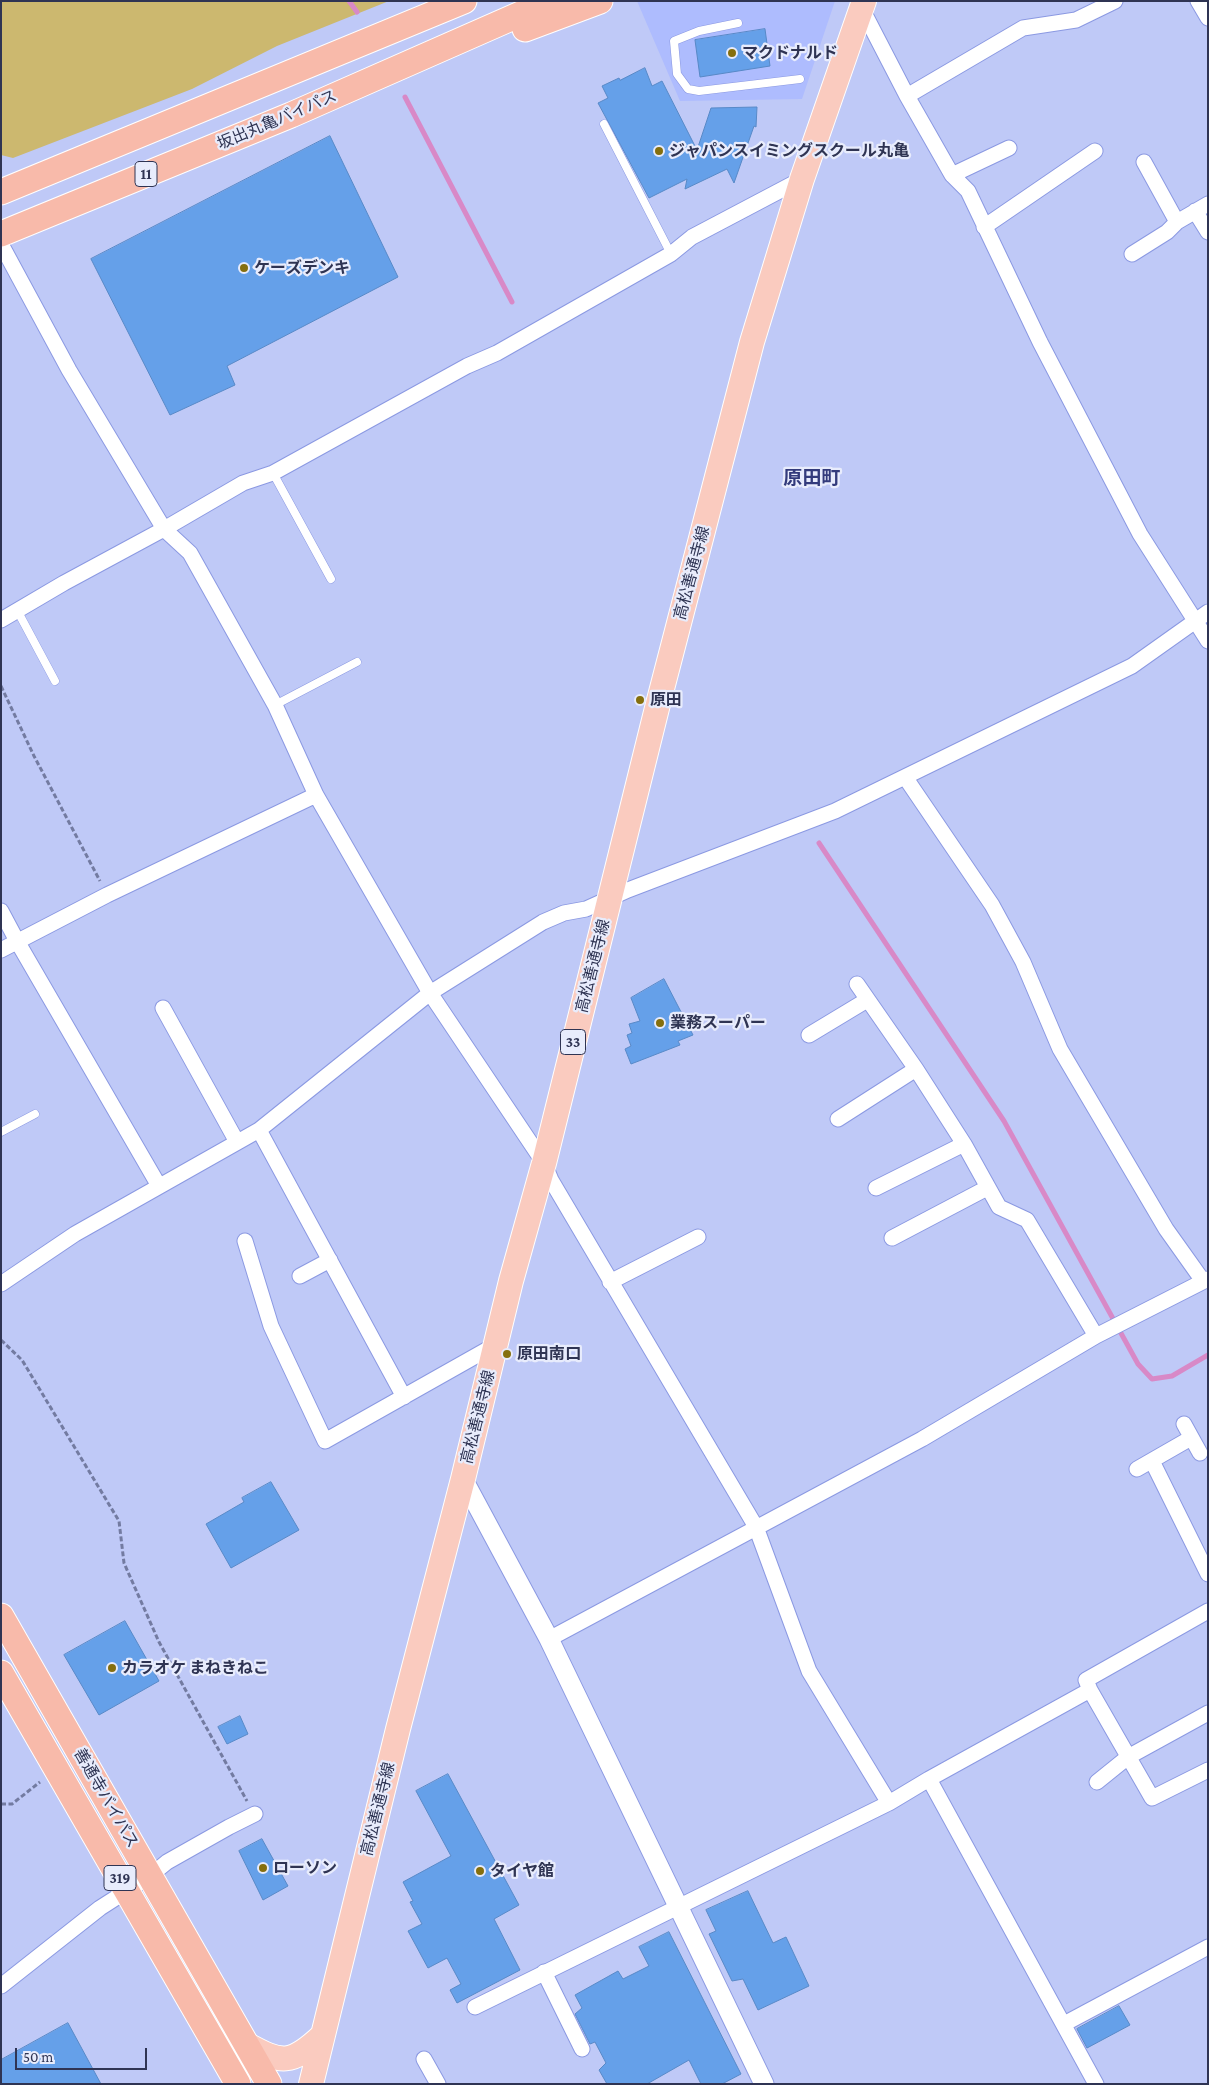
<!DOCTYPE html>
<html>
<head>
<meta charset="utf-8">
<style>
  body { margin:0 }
  #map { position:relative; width:1209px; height:2085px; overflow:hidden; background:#bfc9f7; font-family:"Crimson Pro",serif }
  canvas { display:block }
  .frame { position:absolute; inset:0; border:2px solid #2f3453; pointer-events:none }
  .scale { position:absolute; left:15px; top:2048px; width:132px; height:22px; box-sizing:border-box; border:2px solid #2f3453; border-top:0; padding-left:6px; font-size:15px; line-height:18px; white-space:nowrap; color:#2f3453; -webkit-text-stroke:4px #e8ecfc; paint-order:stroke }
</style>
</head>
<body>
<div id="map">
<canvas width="1209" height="2085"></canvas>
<div class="frame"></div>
<div class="scale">50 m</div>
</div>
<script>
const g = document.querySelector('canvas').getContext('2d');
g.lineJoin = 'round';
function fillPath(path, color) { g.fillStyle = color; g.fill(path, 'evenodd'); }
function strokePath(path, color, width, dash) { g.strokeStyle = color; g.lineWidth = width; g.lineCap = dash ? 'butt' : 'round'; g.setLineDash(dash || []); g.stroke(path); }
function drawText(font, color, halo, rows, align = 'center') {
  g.font = font + ' "Crimson Pro","Noto Sans JP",serif'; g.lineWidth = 4.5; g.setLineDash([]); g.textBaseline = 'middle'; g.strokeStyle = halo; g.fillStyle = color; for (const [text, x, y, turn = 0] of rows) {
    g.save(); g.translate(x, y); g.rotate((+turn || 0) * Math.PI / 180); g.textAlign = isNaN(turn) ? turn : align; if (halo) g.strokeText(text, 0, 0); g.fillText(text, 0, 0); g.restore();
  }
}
const built = new Path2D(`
  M 637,1 L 835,1 L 802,99 L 680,101 Z`);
const green = new Path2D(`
  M 1,1 L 389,1 L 277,46 L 192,89 L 13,158 L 1,155 Z`);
const stream = new Path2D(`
  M 349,1 L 357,12
  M 405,97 L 512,302
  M 819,843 L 1004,1121 L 1138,1364 L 1152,1379 L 1172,1376 L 1208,1355`);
const building = new Path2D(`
  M 765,29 L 770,66 L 700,77 L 695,40 Z
  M 645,68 L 652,86 L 662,81 L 697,150 L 711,108 L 757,107 L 756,127 L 754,126 L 734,183 L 727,169 L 685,189 L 687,179 L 649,198 L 598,103 L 608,98 L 602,86 L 619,78 L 620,80 Z
  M 330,136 L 398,277 L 227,366 L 235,385 L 170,415 L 91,259 Z
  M 664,979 L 693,1035 L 678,1041 L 680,1045 L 631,1064 L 625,1049 L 631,1046 L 627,1035 L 632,1033 L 629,1024 L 640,1021 L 631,998 Z
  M 271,1482 L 299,1530 L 231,1568 L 206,1524 L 244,1502 L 242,1498 Z
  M 125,1621 L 159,1681 L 99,1715 L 64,1655 Z
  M 240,1716 L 248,1734 L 227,1744 L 218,1727 Z
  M 448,1774 L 519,1905 L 494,1919 L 520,1970 L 457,2003 L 450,1990 L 461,1984 L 447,1958 L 428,1968 L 408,1931 L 422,1924 L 410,1902 L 413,1901 L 403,1882 L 451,1856 L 416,1791 Z
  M 262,1839 L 288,1886 L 263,1900 L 239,1851 Z
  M 748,1891 L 773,1943 L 786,1937 L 809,1986 L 758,2010 L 743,1979 L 732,1981 L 709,1934 L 716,1931 L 706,1910 Z
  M 669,1932 L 741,2074 L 722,2084 L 701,2084 L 689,2060 L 647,2084 L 607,2084 L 599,2070 L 606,2063 L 595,2042 L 590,2044 L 575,2014 L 582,2008 L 575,1995 L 618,1971 L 623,1979 L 649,1966 L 639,1947 Z
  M 1119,2006 L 1130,2025 L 1087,2048 L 1077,2029 Z
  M 68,2023 L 101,2084 L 1,2084 L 1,2060 Z`);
const path = new Path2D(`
  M 1,686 L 34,756 L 100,881
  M 1,1340 L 22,1360 L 119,1521 L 124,1563 L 159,1642 L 247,1801
  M 1,1804 L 12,1804 L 40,1782`);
const service = new Path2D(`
  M 738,23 L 699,31 L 674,41 L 677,74 L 688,89 L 699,91 L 800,79
  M 604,124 L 671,254
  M 273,473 L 331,579
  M 17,610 L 55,681
  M 275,705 L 357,662
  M 1,1132 L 35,1114`);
const minor = new Path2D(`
  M 1198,1 L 1208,18
  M 862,9 L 907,96 L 952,175 L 968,191 L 1040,342 L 1140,534 L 1208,641
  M 907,96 L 1023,28 L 1076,20 L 1115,1
  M 1144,162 L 1177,222
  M 952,175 L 1009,148
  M 1195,211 L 1208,232
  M 984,227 L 1095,151
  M 1,244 L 69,370 L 164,529 L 190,553 L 275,705 L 316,795 L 430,993 L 544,1163 L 551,1180 L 756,1527 L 809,1671 L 889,1803
  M 1132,254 L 1167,232 L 1177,222 L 1208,204
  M 1,620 L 64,583 L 164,529 L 243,483 L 273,473 L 467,366 L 497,353 L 671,254 L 692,237 L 802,179
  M 905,777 L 992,905 L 1023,962 L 1060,1049 L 1166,1229 L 1203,1281
  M 1,911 L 17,941 L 159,1186
  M 1,950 L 107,895 L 316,795
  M 857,984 L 916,1069 L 964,1144 L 999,1207 L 1027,1220 L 1096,1336
  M 163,1008 L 237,1142
  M 809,1035 L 867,1000
  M 838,1119 L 916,1069
  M 259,1130 L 404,1397
  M 876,1188 L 964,1144
  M 892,1238 L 987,1188
  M 245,1241 L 271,1326 L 325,1441 L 497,1344
  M 300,1276 L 330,1260
  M 610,1282 L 698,1237
  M 1,1284 L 75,1234 L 259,1130 L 430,993 L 543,922 L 564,913 L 586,909 L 628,890 L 835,811 L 1132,666 L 1208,612
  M 1184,1424 L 1200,1453
  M 1152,1461 L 1208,1574
  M 1137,1469 L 1191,1438
  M 549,1639 L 922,1439 L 1096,1336 L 1208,1279
  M 1090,1690 L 1152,1798 L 1208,1770
  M 929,1779 L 1096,2084
  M 1097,1782 L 1128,1757 L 1208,1713
  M 544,1972 L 582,2049
  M 1,1986 L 100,1908 L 150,1876 L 167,1862 L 229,1827 L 255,1814
  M 475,2007 L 889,1803 L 929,1779 L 1090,1690 L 1086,1680 L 1208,1611
  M 1064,2024 L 1208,1947
  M 424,2059 L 438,2084`);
const tertiary = new Path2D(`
  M 463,1479 L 549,1639 L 764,2084`);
const primary = new Path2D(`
  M 246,2044 C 282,2064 291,2065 322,2036
  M 311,2084 L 398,1729 L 463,1479 L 511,1281 L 544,1163 L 658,704 L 752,342 L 802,179 L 864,1`);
const trunk = new Path2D(`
  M 525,29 L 600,1
  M 1,192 L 464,1
  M 1,234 L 291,115 L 550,1
  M 1,1616 L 269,2084
  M 1,1673 L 238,2084`);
const markers = [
  [732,53,5,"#856f0e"],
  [659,151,5,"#856f0e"],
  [244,268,5,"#856f0e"],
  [640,700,5,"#856f0e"],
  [660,1023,5,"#856f0e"],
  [507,1354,5,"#856f0e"],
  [112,1668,5,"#856f0e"],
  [263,1868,5,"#856f0e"],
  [480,1871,5,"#856f0e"]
];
const shields = [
  [146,174,22],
  [573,1042,25],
  [120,1878,32]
];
const shieldNames = [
  ["11",146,174],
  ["33",573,1042],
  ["319",120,1878]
];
const poiNames = [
  ["マクドナルド",742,53],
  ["ジャパンスイミングスクール丸亀",669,151],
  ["ケーズデンキ",254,268],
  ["原田",650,700],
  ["業務スーパー",670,1023],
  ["原田南口",517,1354],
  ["カラオケ まねきねこ",122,1668],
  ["ローソン",273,1868],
  ["タイヤ館",490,1871]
];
const streetNames = [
  ["坂出丸亀バイパス",277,120,-23],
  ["高松善通寺線",692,573,-75],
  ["高松善通寺線",593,966,-76],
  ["高松善通寺線",478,1417,-76],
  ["善通寺バイパス",106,1798,60],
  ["高松善通寺線",378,1809,-76]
];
const quarterNames = [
  ["原田町",812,478]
];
fillPath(built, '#aebcfe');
fillPath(green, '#ccb86f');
strokePath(stream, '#d889c7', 5);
fillPath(building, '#65a0e9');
strokePath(building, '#5889c7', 1);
strokePath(service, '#8b99e2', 9);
strokePath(minor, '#8b99e2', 17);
strokePath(tertiary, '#8b99e2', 21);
strokePath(primary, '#fff', 26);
strokePath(trunk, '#fff', 27);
strokePath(path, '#737ba1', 3, [5, 2.5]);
strokePath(service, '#fff', 8);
strokePath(minor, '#fff', 15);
strokePath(tertiary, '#fff', 19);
strokePath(primary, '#facbbf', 24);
strokePath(trunk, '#f8baaa', 25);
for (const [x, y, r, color] of markers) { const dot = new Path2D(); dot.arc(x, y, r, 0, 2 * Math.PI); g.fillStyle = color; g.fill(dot); strokePath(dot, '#e8ecfc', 2); }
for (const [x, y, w] of shields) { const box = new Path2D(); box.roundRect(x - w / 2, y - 12.5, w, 25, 4); g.fillStyle = '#e8ecfc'; g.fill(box); strokePath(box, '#2f3453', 1); }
drawText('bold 15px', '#2f3453', null, shieldNames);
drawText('bold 16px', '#2f3453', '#e8ecfc', poiNames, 'left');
drawText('16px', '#2f3453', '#e8ecfc', streetNames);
drawText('bold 19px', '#333b7c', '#e8ecfc', quarterNames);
</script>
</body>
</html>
